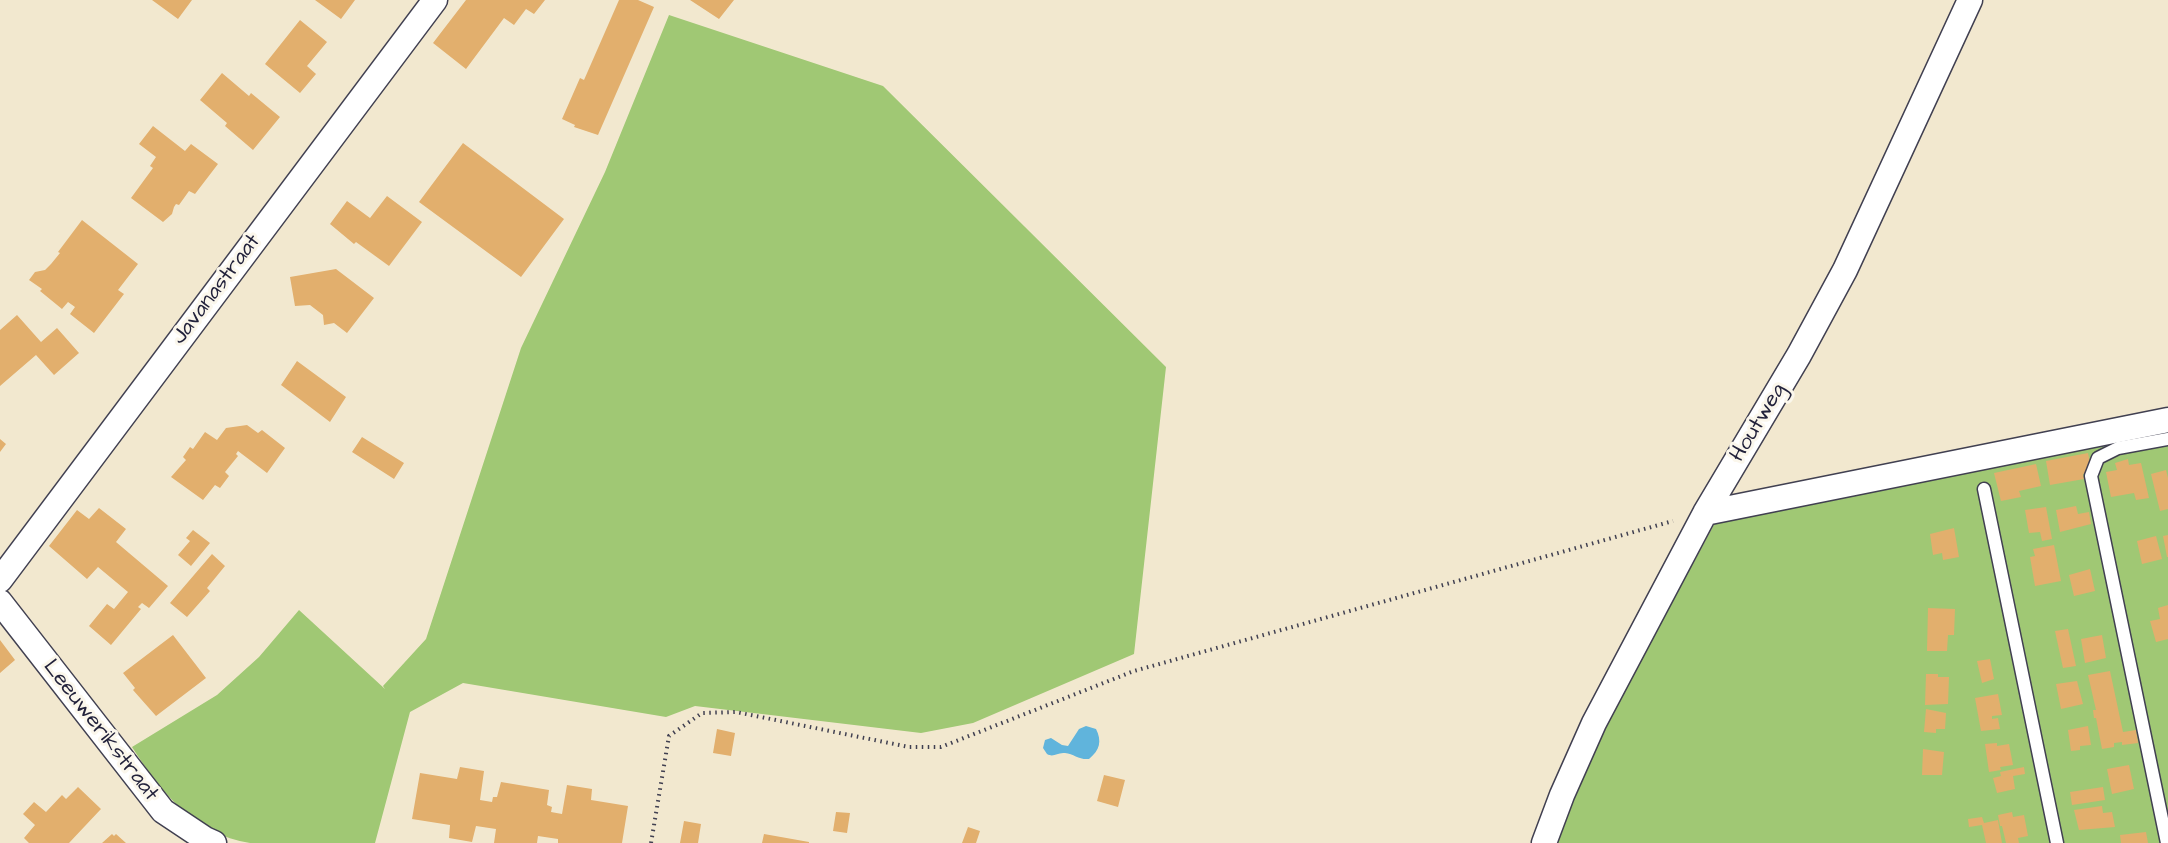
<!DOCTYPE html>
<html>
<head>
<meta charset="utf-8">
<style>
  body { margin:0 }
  canvas { display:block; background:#f2e8cf }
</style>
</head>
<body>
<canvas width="2168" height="843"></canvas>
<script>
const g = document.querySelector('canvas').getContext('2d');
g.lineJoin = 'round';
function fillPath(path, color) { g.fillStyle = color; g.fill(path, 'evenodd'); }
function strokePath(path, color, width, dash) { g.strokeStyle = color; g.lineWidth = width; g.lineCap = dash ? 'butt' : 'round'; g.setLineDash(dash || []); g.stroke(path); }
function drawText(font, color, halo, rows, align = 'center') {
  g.font = font + ' "Architects Daughter",sans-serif'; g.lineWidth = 6; g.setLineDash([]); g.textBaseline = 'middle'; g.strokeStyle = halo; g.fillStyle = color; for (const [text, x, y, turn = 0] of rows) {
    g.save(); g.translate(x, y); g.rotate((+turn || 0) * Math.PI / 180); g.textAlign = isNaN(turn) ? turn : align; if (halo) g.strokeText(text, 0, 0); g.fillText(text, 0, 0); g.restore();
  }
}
const green = new Path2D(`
  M 669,15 L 883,86 L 1166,367 L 1134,654 L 973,723 L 921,733 L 695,706 L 666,717 L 463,683 L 410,712 L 375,843 C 346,843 317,843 287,843 C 275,843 262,843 250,843 C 194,834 161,792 132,747 L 217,695 L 259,657 L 299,610 L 385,689 L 383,686 L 426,639 L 521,348 L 605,172 Z
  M 2168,426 L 2168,843 L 1557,843 C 1597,730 1661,625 1717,519 Z`);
const water = new Path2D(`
  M 1086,726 L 1096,729 C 1102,741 1100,750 1089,759 C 1079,760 1074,754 1065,753 C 1057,752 1054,758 1047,754 L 1043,748 L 1045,740 L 1051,738 L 1062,745 L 1068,746 L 1079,729 Z`);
const building = new Path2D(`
  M 152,0 L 192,0 L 178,19 Z
  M 315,0 L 355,0 L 341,19 Z
  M 466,0 L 545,0 L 534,14 L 526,9 L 514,25 L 504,18 L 466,69 L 433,43 Z
  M 619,0 L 638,0 L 654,7 L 598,135 L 574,127 L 575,125 L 562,119 L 580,78 L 584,80 Z
  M 690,0 L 734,0 L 719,19 Z
  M 300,20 L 327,42 L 307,66 L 316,74 L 300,93 L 265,64 Z
  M 222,73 L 249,96 L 251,93 L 280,117 L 253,150 L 225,126 L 227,123 L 200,100 Z
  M 153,126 L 185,151 L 191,144 L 218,164 L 195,194 L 189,191 L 179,205 L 176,204 L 174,207 L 172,214 L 163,222 L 131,198 L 153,168 L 150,166 L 156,157 L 139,144 Z
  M 463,143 L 564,219 L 521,277 L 419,202 Z
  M 387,196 L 422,222 L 389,266 L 356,242 L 354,244 L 330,224 L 347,201 L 370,218 Z
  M 82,220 L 138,264 L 118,290 L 124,294 L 94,333 L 70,314 L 75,307 L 68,302 L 62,309 L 40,291 L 42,289 L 29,280 L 35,272 L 45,270 L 51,264 L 60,253 L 58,252 Z
  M 336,269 L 374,298 L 347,333 L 334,323 L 324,325 L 323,315 L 310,305 L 295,306 L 290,277 Z
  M 17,315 L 41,342 L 57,328 L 79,353 L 54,375 L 36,355 L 0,386 L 0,330 Z
  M 297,361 L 346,397 L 330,422 L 281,385 Z
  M 247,425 L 258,433 L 262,430 L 285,448 L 267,473 L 238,451 L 236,454 L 238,456 L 225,472 L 229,476 L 220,488 L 215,485 L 203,500 L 171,477 L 186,460 L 183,457 L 190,447 L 193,449 L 205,432 L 217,440 L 226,428 Z
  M 362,437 L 404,463 L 394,479 L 352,452 Z
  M 0,439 L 6,444 L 0,452 Z
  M 2088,453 L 2090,463 L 2086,469 L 2087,473 L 2083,474 L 2084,479 L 2050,485 L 2046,461 Z
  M 2128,459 L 2129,465 L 2141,463 L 2149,498 L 2136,500 L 2134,493 L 2111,497 L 2106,472 L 2117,470 L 2115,463 Z
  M 2036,464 L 2041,486 L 2019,491 L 2021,497 L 2001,501 L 1994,473 Z
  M 2166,470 L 2168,478 L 2168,509 L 2160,511 L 2151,474 Z
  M 2076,506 L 2078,514 L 2089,512 L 2091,524 L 2060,532 L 2056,510 Z
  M 2046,507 L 2052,539 L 2042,541 L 2040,532 L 2029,533 L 2025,510 Z
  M 99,508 L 126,529 L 116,542 L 168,586 L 149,608 L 142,603 L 138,607 L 141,609 L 111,645 L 89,626 L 107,604 L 114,609 L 128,592 L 98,567 L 87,579 L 49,546 L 77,510 L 89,519 Z
  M 1954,528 L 1959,557 L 1943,560 L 1942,553 L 1933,555 L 1930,534 Z
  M 193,530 L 210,543 L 191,566 L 178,555 L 190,541 L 186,538 Z
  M 2168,535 L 2168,557 L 2167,557 L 2163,536 Z
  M 2156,536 L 2162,559 L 2142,564 L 2137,541 Z
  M 2054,545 L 2061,581 L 2035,586 L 2030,557 L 2035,556 L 2033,549 Z
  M 212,554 L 225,566 L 207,588 L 210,591 L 187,617 L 170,603 Z
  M 2090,569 L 2095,591 L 2074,596 L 2069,575 Z
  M 2168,605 L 2168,639 L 2156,642 L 2150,621 L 2160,619 L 2158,608 Z
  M 1928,608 L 1955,609 L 1954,635 L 1948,635 L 1947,651 L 1927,651 Z
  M 2068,629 L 2076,666 L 2063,668 L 2055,631 Z
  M 173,635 L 206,678 L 156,716 L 133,690 L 135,688 L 123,673 Z
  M 2102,635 L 2106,658 L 2085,663 L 2081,639 Z
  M 0,640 L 15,660 L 0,673 Z
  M 1990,659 L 1994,679 L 1982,683 L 1977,661 Z
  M 2110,671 L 2123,732 L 2136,730 L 2138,743 L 2122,745 L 2122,742 L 2114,743 L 2114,747 L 2102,749 L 2096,718 L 2094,718 L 2093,710 L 2096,710 L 2088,675 Z
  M 1926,674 L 1938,674 L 1938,677 L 1949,677 L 1948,704 L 1925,705 Z
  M 2077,681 L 2083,704 L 2061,709 L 2056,684 Z
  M 1998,694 L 2002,715 L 1992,716 L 1992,719 L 1998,718 L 2000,729 L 1981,731 L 1975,698 Z
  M 1926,709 L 1946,713 L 1945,729 L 1936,729 L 1936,733 L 1924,732 Z
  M 2088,726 L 2091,745 L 2080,746 L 2080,750 L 2071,751 L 2068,730 Z
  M 717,729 L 735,733 L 731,756 L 713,753 Z
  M 1997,743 L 1997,746 L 2009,744 L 2013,765 L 2000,767 L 2001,770 L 1989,772 L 1985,744 Z
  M 1923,749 L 1944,752 L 1942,775 L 1922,775 Z
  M 2129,765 L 2134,789 L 2112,794 L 2107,769 Z
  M 460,767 L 484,771 L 480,800 L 492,802 L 493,797 L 497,797 L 501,782 L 549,790 L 547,805 L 552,807 L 551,812 L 562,814 L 567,785 L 592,789 L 591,800 L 628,806 L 622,843 L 558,843 L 558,839 L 538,836 L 537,843 L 494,843 L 496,829 L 476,826 L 472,842 L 449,838 L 450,825 L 412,819 L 420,773 L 457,779 Z
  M 2024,767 L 2025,774 L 2013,776 L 2015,789 L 1997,793 L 1993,778 L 2001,776 L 2000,772 Z
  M 1104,775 L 1125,780 L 1118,807 L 1097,801 Z
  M 78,787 L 101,809 L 69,843 L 29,843 L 24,838 L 35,825 L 23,814 L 34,802 L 46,812 L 62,795 L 66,799 Z
  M 2103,787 L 2105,800 L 2072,805 L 2070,792 Z
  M 2102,806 L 2103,813 L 2112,812 L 2115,827 L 2079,830 L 2074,810 Z
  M 836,812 L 850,813 L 847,833 L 833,831 Z
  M 2012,812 L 2013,817 L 2024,815 L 2028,836 L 2018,838 L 2019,843 L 2006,843 L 2002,826 L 2000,826 L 1998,815 Z
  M 1982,817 L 1984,823 L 1998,820 L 2002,843 L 1986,843 L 1982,825 L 1969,827 L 1968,819 Z
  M 684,821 L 701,824 L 698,843 L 680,843 Z
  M 968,827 L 980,831 L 976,843 L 962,843 Z
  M 2146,832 L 2148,843 L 2121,843 L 2120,835 Z
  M 112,834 L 114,836 L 116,834 L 126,843 L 102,843 Z
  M 764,834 L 809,842 L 809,843 L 762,843 Z`);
const path = new Path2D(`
  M 651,843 L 669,736 L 702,713 L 736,712 L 909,747 L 941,747 L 1134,671 L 1673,521`);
const lane = new Path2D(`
  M 1984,489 L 2057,843
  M 2167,843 L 2091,476 L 2098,458 L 2118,448 L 2168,439`);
const street = new Path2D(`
  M 1705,513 L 2168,420
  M 0,580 L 435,0
  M 0,602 L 163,811 L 205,839 L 214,843
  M 1544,843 L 1562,795 L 1594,723 L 1705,513 L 1799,355 L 1845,270 L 1970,0`);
const streetNames = [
  ["Javanastraat",217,290,-53],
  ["Houtweg",1759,423,-59],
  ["Leeuwerikstraat",100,731,52]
];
fillPath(green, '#a0c874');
fillPath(water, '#60b4dc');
fillPath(building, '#e2af6d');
strokePath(lane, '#414051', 15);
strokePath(street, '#414051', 27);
strokePath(path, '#414051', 4, [1.5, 4.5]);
strokePath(lane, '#fff', 12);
strokePath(street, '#fff', 24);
drawText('22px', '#22223b', '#fbf7ec', streetNames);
</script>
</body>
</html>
